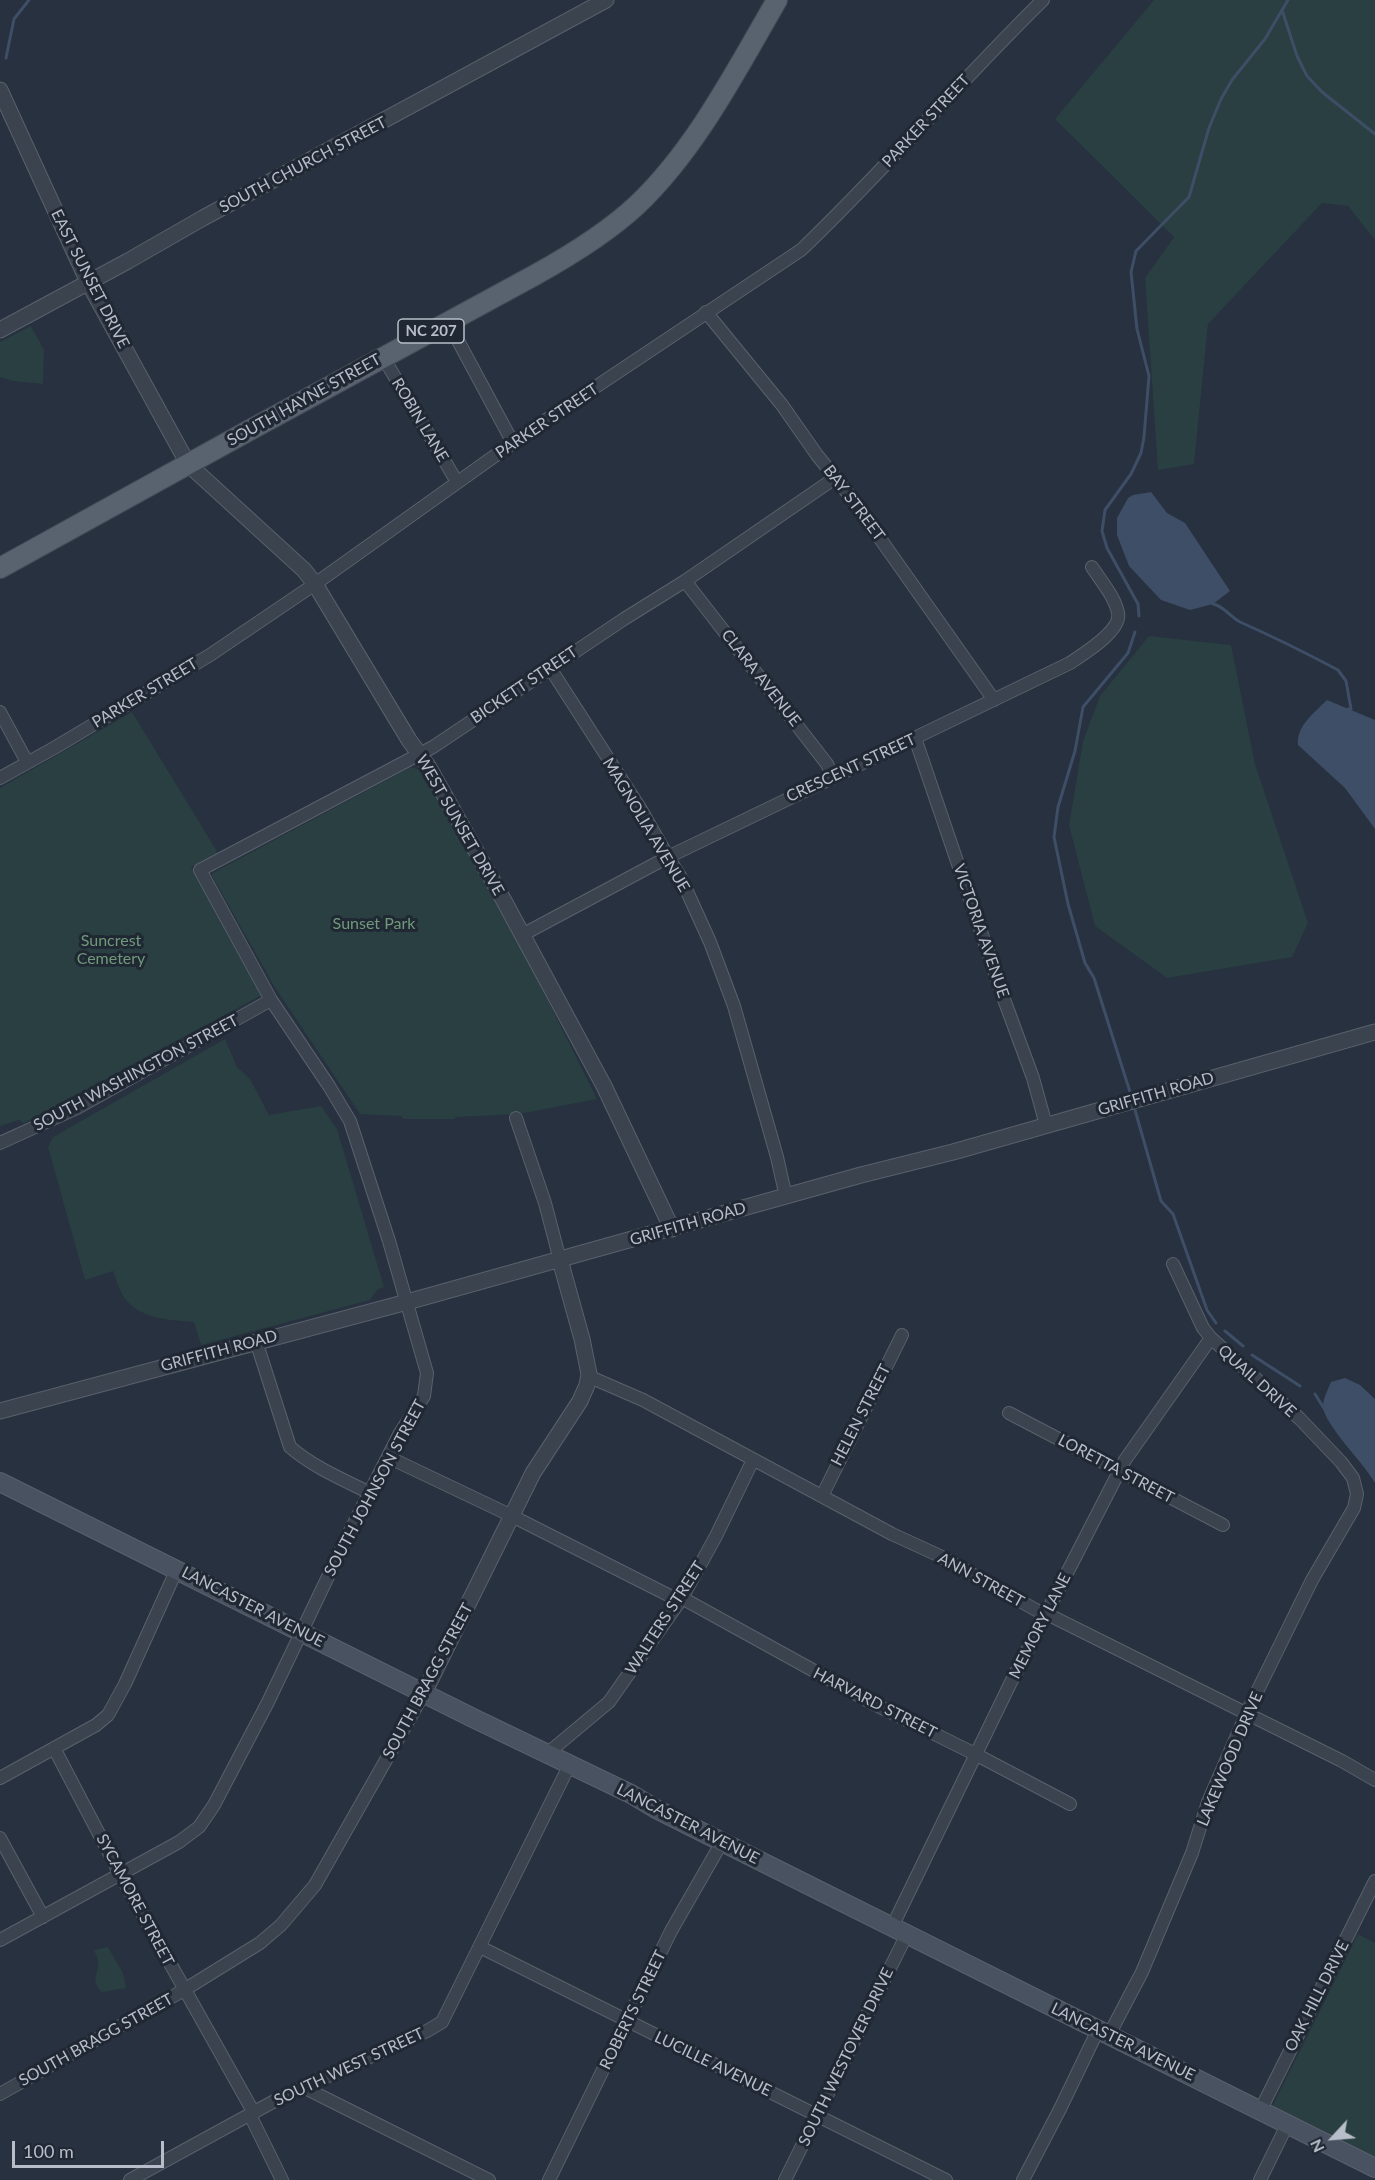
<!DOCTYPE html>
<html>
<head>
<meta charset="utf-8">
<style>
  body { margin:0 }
  #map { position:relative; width:1375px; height:2180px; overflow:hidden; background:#27313f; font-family:Lato,sans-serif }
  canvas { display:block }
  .north { position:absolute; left:1303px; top:2108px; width:60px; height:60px; -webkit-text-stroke:4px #202834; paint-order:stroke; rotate:244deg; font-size:16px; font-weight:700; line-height:24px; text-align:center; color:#b7bec9 }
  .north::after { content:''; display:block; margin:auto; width:21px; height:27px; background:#b7bec9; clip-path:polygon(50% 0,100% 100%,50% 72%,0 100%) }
  .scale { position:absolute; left:12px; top:2141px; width:152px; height:27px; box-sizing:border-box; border:3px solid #b7bec9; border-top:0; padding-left:8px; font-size:18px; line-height:21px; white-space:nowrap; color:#b7bec9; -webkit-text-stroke:4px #202834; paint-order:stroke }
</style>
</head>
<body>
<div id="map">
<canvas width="1375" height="2180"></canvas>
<div class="north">N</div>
<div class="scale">100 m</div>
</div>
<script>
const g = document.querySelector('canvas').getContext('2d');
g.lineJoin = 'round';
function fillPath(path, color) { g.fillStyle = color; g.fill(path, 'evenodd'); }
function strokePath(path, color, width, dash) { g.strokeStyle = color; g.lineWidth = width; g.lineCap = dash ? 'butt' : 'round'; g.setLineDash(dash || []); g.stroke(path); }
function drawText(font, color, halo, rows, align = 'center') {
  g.font = font + ' Lato,sans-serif'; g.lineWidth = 6; g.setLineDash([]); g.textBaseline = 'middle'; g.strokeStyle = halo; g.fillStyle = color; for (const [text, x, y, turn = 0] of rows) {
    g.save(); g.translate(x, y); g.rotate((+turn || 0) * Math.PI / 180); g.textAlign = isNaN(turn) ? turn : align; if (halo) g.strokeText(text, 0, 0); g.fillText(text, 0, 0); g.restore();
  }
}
const green = new Path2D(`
  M 1154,0 L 1375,0 L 1375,240 L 1348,206 L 1322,203 L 1208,324 L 1194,464 L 1158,470 L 1145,278 L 1174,237 L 1055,119 Z
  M 31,326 L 44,350 L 43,384 L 13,381 L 0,377 L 0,342 Z
  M 1149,636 L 1231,645 L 1255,764 L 1308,923 L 1292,957 L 1167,978 L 1095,926 L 1069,825 L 1083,741 L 1100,696 Z
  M 132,712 L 218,853 L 191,867 L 262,995 L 24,1123 L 19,1120 L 0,1126 L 0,788 Z
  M 411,767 L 420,770 L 528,961 L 597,1099 L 519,1114 L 455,1117 L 455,1119 L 404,1119 L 401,1116 L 360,1114 L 274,986 L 211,874 Z
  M 225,1039 L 237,1067 L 250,1079 L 269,1115 L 321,1106 L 337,1129 L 384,1287 L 377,1290 L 370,1300 L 201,1345 L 194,1322 C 168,1320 136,1319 122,1294 C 118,1287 116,1279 113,1271 L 85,1280 L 48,1147 L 53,1137 Z
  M 1358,1934 L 1375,1943 L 1375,2158 L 1272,2107 Z
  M 108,1947 L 123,1973 L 126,1988 L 102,1992 C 91,1983 97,1976 98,1965 C 99,1960 95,1954 94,1950 Z`);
const water = new Path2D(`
  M 1151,492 L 1167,513 L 1185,523 L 1230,591 L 1213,604 L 1190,610 L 1161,600 L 1129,566 L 1117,535 L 1117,518 L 1128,498 L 1133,495 Z
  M 1327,700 L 1375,720 L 1375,829 L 1345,788 L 1298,745 C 1296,726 1315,712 1327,700 Z
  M 1345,1378 L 1360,1385 L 1375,1399 L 1375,1483 C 1365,1464 1322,1423 1323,1405 C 1324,1397 1328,1389 1331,1382 Z`);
const stream = new Path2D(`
  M 1282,10 L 1297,56 L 1307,76 L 1322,92 L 1375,134
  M 6,58 L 14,19 L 29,0
  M 1213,604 C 1224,606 1230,617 1240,622 C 1274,637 1306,653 1338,670 L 1346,681 L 1351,709 L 1348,709
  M 1139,616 L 1138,604 L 1107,548 L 1102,531 L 1105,510 L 1131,474 L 1141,453 L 1144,437 L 1149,376 L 1137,329 L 1131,272 L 1136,251 L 1189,197 L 1209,128 L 1221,99 L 1232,80 L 1265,39 L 1288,0
  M 1130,1092 L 1094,978 L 1085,963 L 1068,904 L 1054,837 L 1058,807 L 1075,751 L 1083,707 L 1128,653 L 1135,632
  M 1135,1110 L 1161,1201 L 1173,1214 L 1207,1310 L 1216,1323
  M 1225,1331 L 1243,1346
  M 1252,1355 L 1300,1386
  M 1315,1394 L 1325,1410`);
const minor = new Path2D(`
  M 706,312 L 782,405 L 817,455 L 850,496 L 994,700
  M 448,322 L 513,443
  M 383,357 L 457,482
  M 685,581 L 827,764 L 833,777
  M 550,668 L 640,808 L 668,857 L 680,876 L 710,942 L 734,1006 L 777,1157 L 786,1197
  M 0,712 L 27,762
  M 915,738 L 1005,1002 L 1033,1078 L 1046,1125
  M 0,778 L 54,748 L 210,655 L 315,584 L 531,430 L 801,250 C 885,170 960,81 1043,0
  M 522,935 L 668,857 L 1070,663 C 1083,654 1122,631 1118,613 C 1115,597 1101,581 1092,567
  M 516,1118 L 545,1203 L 560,1260
  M 0,1143 L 77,1108 L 271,1000
  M 256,1341 L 290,1447 C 313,1467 342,1479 370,1493
  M 590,1377 L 643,1400 L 892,1534 L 940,1556 L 1036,1610 L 1051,1616 L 1342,1761 L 1375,1780
  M 1009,1413 L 1223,1525
  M 388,1457 L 512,1516 L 680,1601
  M 822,1496 L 902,1335
  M 682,1598 L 876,1705 L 975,1754 L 1070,1804
  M 54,1748 L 120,1874 L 254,2113
  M 548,1753 L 609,1702 L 637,1662 L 682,1598 L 716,1536 L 753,1460
  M 0,1778 L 96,1725 L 108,1715 L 125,1684 L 177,1569
  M 0,1838 L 43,1917
  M 892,1927 L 1011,1682 L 1125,1460 L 1211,1338
  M 0,1940 L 179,1842 L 199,1827 L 214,1805 L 268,1702 L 346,1539 L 400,1433 L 424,1396 L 427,1373 L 389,1241 L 350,1121 L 329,1086 L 271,1000 L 200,870 L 433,747 L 624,619 L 685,581 L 835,478
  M 480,1947 L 946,2180
  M 1109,2035 L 1142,1972 L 1192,1853 L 1208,1802 L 1249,1708 L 1312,1580 L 1354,1508 L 1357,1494 L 1353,1478 L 1341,1462 L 1300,1419 L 1211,1338 L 1203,1328 L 1173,1264
  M 303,2087 L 489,2180
  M 0,2094 L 184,1990 L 260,1943 L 281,1925 L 315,1885 L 424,1693
  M 1260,2111 L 1375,1881
  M 250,2115 L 282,2180
  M 130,2180 L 280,2098 L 427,2031 L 442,2022 L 570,1764
  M 549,2180 L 671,1931 L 722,1842
  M 785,2180 L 907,1934
  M 1023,2180 L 1060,2109 L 1098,2030
  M 1260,2180 L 1287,2125`);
const tertiary = new Path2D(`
  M 0,90 L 88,282 L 188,464 L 304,570 L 315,584 L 409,740 L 428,766 L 503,899 L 604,1086 L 672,1229
  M 0,330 L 128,261 L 203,218 L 606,0
  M 0,1411 L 407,1302 L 861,1175 L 953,1152 L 1375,1032
  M 424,1693 L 533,1473 L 580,1401 L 587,1385 L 589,1374 L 582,1339 L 560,1260`);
const secondary = new Path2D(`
  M 0,1482 L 473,1718 L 631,1794 L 656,1809 L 1375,2168`);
const primary = new Path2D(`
  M 0,568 L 248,431 L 535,275 C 571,255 607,233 637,205 C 696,149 737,69 777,0`);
const shields = [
  [431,331,66]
];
const shieldNames = [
  ["NC 207",431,331]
];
const streetNames = [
  ["PARKER STREET",926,121,-47],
  ["SOUTH CHURCH STREET",303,165,-28],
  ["EAST SUNSET DRIVE",90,279,63],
  ["SOUTH HAYNE STREET",304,400,-29],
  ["ROBIN LANE",420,420,59],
  ["PARKER STREET",547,421,-34],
  ["BAY STREET",854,503,53],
  ["CLARA AVENUE",761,678,52],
  ["BICKETT STREET",524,685,-34],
  ["PARKER STREET",145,693,-31],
  ["CRESCENT STREET",851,768,-25],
  ["WEST SUNSET DRIVE",460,825,60],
  ["MAGNOLIA AVENUE",646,825,59],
  ["VICTORIA AVENUE",981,931,71],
  ["SOUTH WASHINGTON STREET",136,1073,-28],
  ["GRIFFITH ROAD",1156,1094,-16],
  ["GRIFFITH ROAD",688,1224,-16],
  ["GRIFFITH ROAD",219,1351,-15],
  ["QUAIL DRIVE",1257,1381,42],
  ["HELEN STREET",861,1415,-63],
  ["LORETTA STREET",1116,1469,28],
  ["SOUTH JOHNSON STREET",375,1488,-62],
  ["ANN STREET",981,1580,29],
  ["LANCASTER AVENUE",253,1607,27],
  ["WALTERS STREET",665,1618,-57],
  ["MEMORY LANE",1040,1626,-63],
  ["SOUTH BRAGG STREET",428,1681,-62],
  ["HARVARD STREET",875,1703,27],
  ["LAKEWOOD DRIVE",1230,1759,-67],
  ["LANCASTER AVENUE",688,1824,27],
  ["SYCAMORE STREET",135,1900,62],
  ["OAK HILL DRIVE",1317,1996,-63],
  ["ROBERTS STREET",633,2010,-64],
  ["SOUTH BRAGG STREET",96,2040,-29],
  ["LANCASTER AVENUE",1123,2042,26],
  ["SOUTH WESTOVER DRIVE",846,2057,-64],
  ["LUCILLE AVENUE",713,2064,26],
  ["SOUTH WEST STREET",349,2067,-25]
];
const parkNames = [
  ["Sunset Park",374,924],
  ["Suncrest",111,941],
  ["Cemetery",111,959]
];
fillPath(green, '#2a3f41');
fillPath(water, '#3e4e66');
strokePath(stream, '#3e4e66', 3);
strokePath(minor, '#59616c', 14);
strokePath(tertiary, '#59616c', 17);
strokePath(secondary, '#59616c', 20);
strokePath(primary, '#444c58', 22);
strokePath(minor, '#3b434f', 12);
strokePath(tertiary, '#3b434f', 15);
strokePath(secondary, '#495261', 18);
strokePath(primary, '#59626f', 20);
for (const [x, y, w] of shields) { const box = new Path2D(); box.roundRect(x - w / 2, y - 12, w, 24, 4.5); g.fillStyle = '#202834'; g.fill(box); strokePath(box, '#b7bec9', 1.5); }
drawText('bold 15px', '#b7bec9', null, shieldNames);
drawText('16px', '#b7bec9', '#202834', streetNames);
drawText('16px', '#70997a', '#202834', parkNames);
</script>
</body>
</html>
